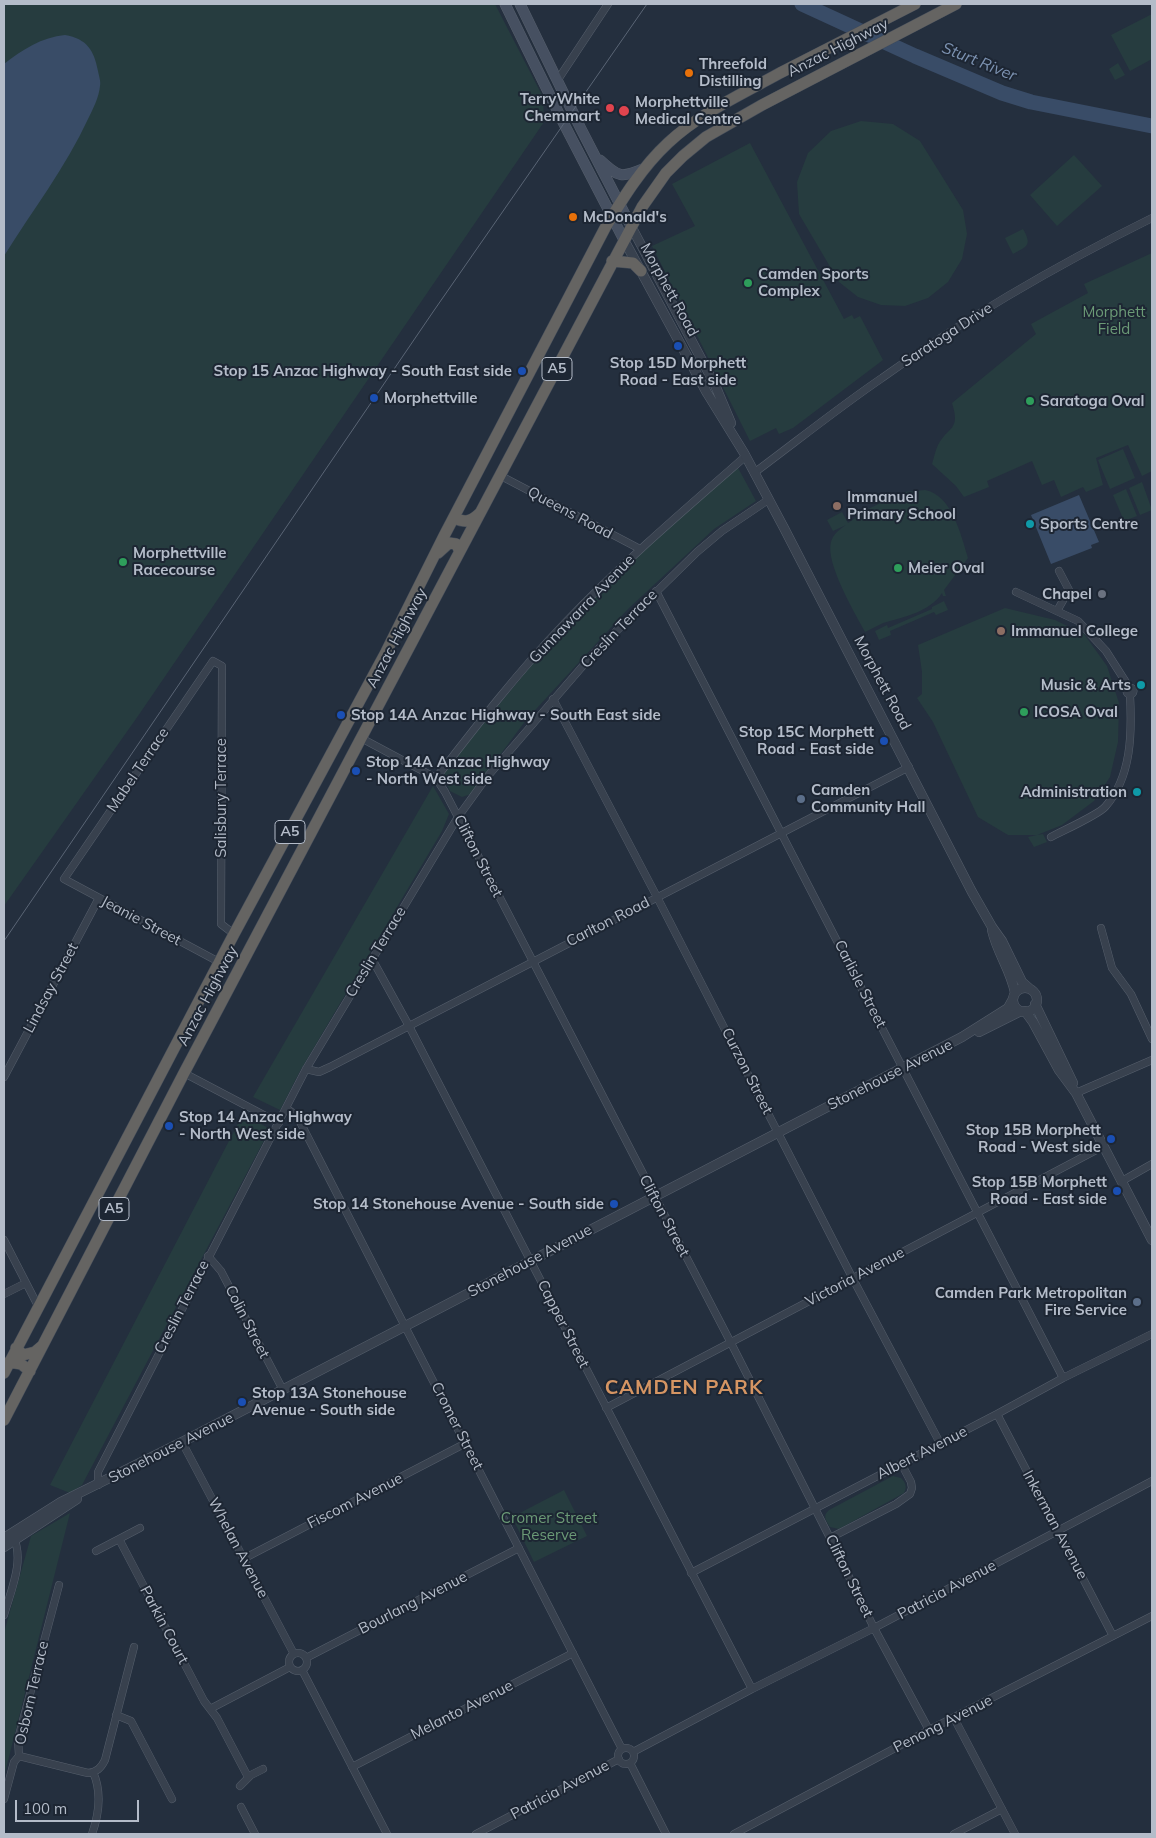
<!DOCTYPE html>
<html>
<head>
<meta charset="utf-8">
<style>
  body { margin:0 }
  #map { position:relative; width:1156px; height:1838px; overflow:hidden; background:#242f3e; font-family:Mulish,sans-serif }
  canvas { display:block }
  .frame { position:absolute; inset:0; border:5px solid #b4bcc9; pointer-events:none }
  .scale { position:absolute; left:15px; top:1800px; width:124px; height:22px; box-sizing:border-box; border:2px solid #b4bcc9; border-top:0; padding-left:6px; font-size:15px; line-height:18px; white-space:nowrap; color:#b4bcc9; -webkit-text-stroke:4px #1d2633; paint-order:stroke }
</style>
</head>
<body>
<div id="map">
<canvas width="1156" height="1838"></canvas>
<div class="frame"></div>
<div class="scale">100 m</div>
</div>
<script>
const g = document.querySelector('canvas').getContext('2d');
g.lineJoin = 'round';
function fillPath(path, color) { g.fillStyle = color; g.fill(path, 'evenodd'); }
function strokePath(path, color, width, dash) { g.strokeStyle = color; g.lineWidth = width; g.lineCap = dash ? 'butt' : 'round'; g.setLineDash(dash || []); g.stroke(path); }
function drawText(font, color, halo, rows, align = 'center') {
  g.font = font + ' Mulish,sans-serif'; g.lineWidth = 4; g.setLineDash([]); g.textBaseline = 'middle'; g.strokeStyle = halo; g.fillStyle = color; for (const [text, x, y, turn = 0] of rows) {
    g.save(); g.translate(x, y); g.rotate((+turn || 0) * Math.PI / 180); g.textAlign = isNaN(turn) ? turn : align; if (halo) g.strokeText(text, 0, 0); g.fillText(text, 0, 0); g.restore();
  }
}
const green = new Path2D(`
  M 4,4 L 495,4 L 543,97 L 544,122 L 138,716 L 4,906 Z
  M 1152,14 L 1152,59 L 1130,71 L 1111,35 Z
  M 1118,63 L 1125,75 L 1115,80 L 1109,69 Z
  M 861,121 L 893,124 L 920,141 L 963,210 L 967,234 L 962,259 L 948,282 L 928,298 L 905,306 L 881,305 L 858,297 L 839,282 L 799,214 L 797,182 L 808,153 L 831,131 Z
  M 750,143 L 844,319 L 852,315 L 854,319 L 860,316 L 883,360 L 793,428 L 779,434 L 776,428 L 750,441 L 652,246 L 695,226 L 672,184 Z
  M 1074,155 L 1102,186 L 1057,226 L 1030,195 Z
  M 1023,229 C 1032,245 1028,246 1013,254 L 1005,238 Z
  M 1152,253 L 1152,471 L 1142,476 L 1128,445 L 1096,458 L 1103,485 L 1086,492 L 1083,487 L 1061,497 L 1054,480 L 1042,485 L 1032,461 L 987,481 L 989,487 L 964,497 L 956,486 L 932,464 C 934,458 935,451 938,445 C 948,426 961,431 952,403 L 1036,334 L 1031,324 L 1088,293 L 1084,284 Z
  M 1123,449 L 1135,478 L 1110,489 L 1098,460 Z
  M 737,466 L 756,501 L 714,529 L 628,609 L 526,720 L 471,794 L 462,797 L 450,791 L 442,774 L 552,640 L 642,551 Z
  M 1142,482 L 1152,510 L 1140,515 L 1129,488 Z
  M 1126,489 L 1137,516 L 1124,521 L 1113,495 Z
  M 925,490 C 952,495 961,535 968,558 L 944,590 L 946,596 L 943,596 L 942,593 C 930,612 903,617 883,623 C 877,626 871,629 865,632 C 855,613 825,563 831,542 C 833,534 840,529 846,525 L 833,531 L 827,520 L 842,512 L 848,523 L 868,509 L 904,492 Z
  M 944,601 L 948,610 L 936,615 L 934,612 L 890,631 L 891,635 L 879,640 L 875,631 L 887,625 L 888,628 L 932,609 L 932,607 Z
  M 1005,608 L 1055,620 L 1084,634 L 1107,666 L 1119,703 L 1118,742 L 1110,777 L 1094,801 L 1062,825 L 1037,835 L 1043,834 L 1047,842 L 1034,847 L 1028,837 L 1037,835 L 1008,835 L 978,817 L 933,722 L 917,698 L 922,694 L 922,672 L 918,645 Z
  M 433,786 L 449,814 L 442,831 L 300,1071 L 280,1110 L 253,1097 Z
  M 243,1114 L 270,1129 L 82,1485 L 70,1493 L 50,1485 Z
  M 893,1476 L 901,1478 C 906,1483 907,1487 904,1493 L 839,1529 L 830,1527 C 826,1520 822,1516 829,1510 Z
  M 564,1490 L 587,1536 L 534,1562 L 512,1517 Z
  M 70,1513 L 4,1777 L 4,1633 L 31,1536 Z`);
const water = new Path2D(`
  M 65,35 C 87,39 94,50 98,71 C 99,76 101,82 100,86 C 99,97 93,109 88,119 C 66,167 32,211 4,256 L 4,64 C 22,50 42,37 65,35 Z
  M 1079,495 L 1099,542 L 1091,545 L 1092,548 L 1051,564 L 1031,515 Z`);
const river = new Path2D(`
  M 802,4 L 915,56 L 1002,93 L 1031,102 L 1152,126`);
const minor = new Path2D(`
  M 557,81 L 608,4
  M 754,473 C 797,441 838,408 882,378 C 967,317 1059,264 1152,218
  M 501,476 L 640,549
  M 656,591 L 1063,1378
  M 1016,592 L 1078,621 L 1106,651 L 1129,687
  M 1057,611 L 1069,590 L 1059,571
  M1126.5 691a3.5 3.5 0 1 1 7 0a3.5 3.5 0 1 1-7 0Z
  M 553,699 L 657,897 L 853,1279 L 940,1443
  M 361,738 L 436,778 L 445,792 L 731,1343 L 830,1538 L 874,1628 L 929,1730
  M 436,778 C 477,725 518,672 564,624 C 621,564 684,510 746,456
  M 1051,837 C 1062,831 1098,815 1105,807 C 1132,777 1132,732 1130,695
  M 1101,928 L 1112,968 L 1131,994 L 1152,1039
  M 372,959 L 409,1026 L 752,1689
  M 219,962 L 64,879 L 213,661 L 222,666 L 221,924 L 234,934
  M 306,1069 L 319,1072 L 330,1067 L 909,767
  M 184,1073 L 279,1123
  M 4,1077 L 99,898
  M 1076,1093 L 1152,1060
  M 286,1108 L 297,1116 L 622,1749
  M 1122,1181 L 1152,1164
  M 4,1240 L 38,1306
  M 208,1256 L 221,1271 L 283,1390
  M 4,1294 L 26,1283
  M 606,1408 L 1104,1146
  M 997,1414 L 1113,1636
  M 182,1442 L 294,1654
  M 98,1485 L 98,1472 L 306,1069 L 458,817 L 487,777 L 594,653 L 697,552 L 722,531 L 768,500
  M 830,1538 L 896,1504 L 910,1494 L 912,1488 L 911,1482 L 901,1463
  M 119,1539 L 140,1528
  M 96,1551 L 119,1539 L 204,1701 L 217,1718 L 248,1777
  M 243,1559 L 466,1443
  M 691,1573 L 997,1414 L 1063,1378 L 1152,1334
  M 4,1615 C 11,1590 25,1560 13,1536
  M289 1662a9 9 0 1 1 18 0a9 9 0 1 1-18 0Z
  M 306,1658 L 519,1548
  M 302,1670 L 387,1834
  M 210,1709 L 290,1667
  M 116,1715 L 131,1721 L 172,1799
  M 954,1718 L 1015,1834
  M618 1756a8 8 0 1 1 16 0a8 8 0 1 1-16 0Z
  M 633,1752 L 752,1689 L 874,1628 L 1152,1481
  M 19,1756 L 88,1773 C 97,1772 101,1768 105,1760 L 134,1647
  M 630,1763 L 666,1834
  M 352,1767 L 573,1653
  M 240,1786 L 251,1775 L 263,1769
  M 4,1799 L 14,1762 L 19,1756 L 18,1739 L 59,1585
  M 241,1807 L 255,1834
  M 92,1834 C 99,1814 102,1792 93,1772
  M 476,1834 L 619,1759
  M 734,1834 L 929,1730 L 1152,1616
  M 954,1834 L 1002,1809`);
const tertiary = new Path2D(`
  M 631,226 L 715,385 L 731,423
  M 624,240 L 707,393 L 744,453 L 784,528 L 972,892 L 992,927 L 1002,941 L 1022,982 L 1030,989
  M 992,930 C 997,953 1011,970 1015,993
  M1013 1000a12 12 0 1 1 24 0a12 12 0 1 1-24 0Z
  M 1035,1004 L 1073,1083
  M 1025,1011 L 1033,1022 L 1059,1070 L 1076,1093 L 1152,1240
  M 979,1032 L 1021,1011
  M 4,1538 L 61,1502 L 182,1442 L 962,1037 L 1008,1008 L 1013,999
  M 4,1547 L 77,1499`);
const secondary = new Path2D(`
  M 505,4 L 564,124 L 624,240
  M 520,4 L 581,129 L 631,226
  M 600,160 C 619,178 621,178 645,168`);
const trunk = new Path2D(`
  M 612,261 L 633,263 L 641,271
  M 454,518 C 465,523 471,522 480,513
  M 438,553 L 449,543 L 456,544 L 460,551
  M 16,1348 L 23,1355 L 35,1352 L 42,1346
  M 9,1362 L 21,1364 L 30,1371
  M 4,1373 L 234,934 L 386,652 L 444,536 L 605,228 C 623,198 642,167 668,143 C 700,113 742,94 780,73 C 825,50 870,27 915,4
  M 4,1420 L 184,1073 L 642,207 L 666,173 L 683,156 L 706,137 L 762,105 L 956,4`);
const tram = new Path2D(`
  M 4,941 L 435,309 L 647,4`);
const markers = [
  [689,73,5,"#e8710a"],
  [610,108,5,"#e0444e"],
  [624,111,6,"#e0444e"],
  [573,217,5,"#e8710a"],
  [748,283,5,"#2e9e5b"],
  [678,346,5,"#1a4fb4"],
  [522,371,5,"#1a4fb4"],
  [374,398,5,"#1a4fb4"],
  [1030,401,5,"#2e9e5b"],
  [837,506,5,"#8d6e63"],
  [1030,524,5,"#0f9aa8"],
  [123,562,5,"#2e9e5b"],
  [898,568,5,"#2e9e5b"],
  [1102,594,5,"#6b7280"],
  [1001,631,5,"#8d6e63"],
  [1141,685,5,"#0f9aa8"],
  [1024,712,5,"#2e9e5b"],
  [341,715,5,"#1a4fb4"],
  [884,741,5,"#1a4fb4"],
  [356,771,5,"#1a4fb4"],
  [1137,792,5,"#0f9aa8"],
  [801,799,5,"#5c6f8a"],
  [169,1126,5,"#1a4fb4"],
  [1111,1139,5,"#1a4fb4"],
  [1117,1191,5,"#1a4fb4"],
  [614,1204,5,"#1a4fb4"],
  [1137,1302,5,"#5c6f8a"],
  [242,1402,5,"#1a4fb4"]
];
const shields = [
  [557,369,30],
  [290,832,30],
  [114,1209,30]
];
const shieldNames = [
  ["A5",557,369],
  ["A5",290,832],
  ["A5",114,1209]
];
const streetNames = [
  ["Anzac Highway",838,48,-27],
  ["Morphett Road",669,290,61],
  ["Saratoga Drive",947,335,-33],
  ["Queens Road",570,513,28],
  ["Gunnawarra Avenue",582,609,-46],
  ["Creslin Terrace",619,629,-46],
  ["Anzac Highway",397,638,-62],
  ["Morphett Road",882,683,62],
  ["Mabel Terrace",138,770,-56],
  ["Salisbury Terrace",221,798,-90],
  ["Clifton Street",478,856,63],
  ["Jeanie Street",141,921,28],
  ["Carlton Road",608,922,-27],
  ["Creslin Terrace",376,952,-59],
  ["Carlisle Street",860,984,63],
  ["Lindsay Street",51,988,-62],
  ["Anzac Highway",208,996,-62],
  ["Curzon Street",747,1071,63],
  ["Stonehouse Avenue",890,1075,-27],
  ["Clifton Street",664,1216,62],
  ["Stonehouse Avenue",530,1261,-28],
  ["Victoria Avenue",855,1277,-28],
  ["Creslin Terrace",182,1307,-63],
  ["Colin Street",247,1322,63],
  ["Capper Street",563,1324,63],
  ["Cromer Street",457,1426,63],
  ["Stonehouse Avenue",171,1448,-27],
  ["Albert Avenue",922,1453,-27],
  ["Fiscom Avenue",355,1501,-27],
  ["Inkerman Avenue",1055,1525,62],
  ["Whelan Avenue",238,1548,62],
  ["Clifton Street",849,1576,64],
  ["Patricia Avenue",947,1590,-28],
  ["Bourlang Avenue",413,1603,-27],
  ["Parkin Court",164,1625,62],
  ["Osborn Terrace",32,1693,-77],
  ["Melanto Avenue",462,1710,-27],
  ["Penong Avenue",943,1724,-27],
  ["Patricia Avenue",560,1790,-28]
];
const poiNames = [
  ["Threefold",699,64],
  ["Distilling",699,81],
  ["TerryWhite",600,99,"right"],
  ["Chemmart",600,116,"right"],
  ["Morphettville",635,102],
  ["Medical Centre",635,119],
  ["McDonald's",583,217],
  ["Camden Sports",758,274],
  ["Complex",758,291],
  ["Stop 15D Morphett",678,363,"center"],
  ["Road - East side",678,380,"center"],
  ["Stop 15 Anzac Highway - South East side",512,371,"right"],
  ["Morphettville",384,398],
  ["Saratoga Oval",1040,401],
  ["Immanuel",847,497],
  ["Primary School",847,514],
  ["Sports Centre",1040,524],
  ["Morphettville",133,553],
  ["Racecourse",133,570],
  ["Meier Oval",908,568],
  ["Chapel",1092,594,"right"],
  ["Immanuel College",1011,631],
  ["Music & Arts",1131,685,"right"],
  ["ICOSA Oval",1034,712],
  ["Stop 14A Anzac Highway - South East side",351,715],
  ["Stop 15C Morphett",874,732,"right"],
  ["Road - East side",874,749,"right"],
  ["Stop 14A Anzac Highway",366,762],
  ["- North West side",366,779],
  ["Camden",811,790],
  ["Community Hall",811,807],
  ["Administration",1127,792,"right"],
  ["Stop 14 Anzac Highway",179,1117],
  ["- North West side",179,1134],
  ["Stop 15B Morphett",1101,1130,"right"],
  ["Road - West side",1101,1147,"right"],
  ["Stop 15B Morphett",1107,1182,"right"],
  ["Road - East side",1107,1199,"right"],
  ["Stop 14 Stonehouse Avenue - South side",604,1204,"right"],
  ["Camden Park Metropolitan",1127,1293,"right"],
  ["Fire Service",1127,1310,"right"],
  ["Stop 13A Stonehouse",252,1393],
  ["Avenue - South side",252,1410]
];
const parkNames = [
  ["Morphett",1114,312],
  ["Field",1114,329],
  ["Cromer Street",549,1518],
  ["Reserve",549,1535]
];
const waterNames = [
  ["Sturt River",979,62,22]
];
const districtNames = [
  ["CAMDEN PARK",684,1388]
];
fillPath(green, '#263c3f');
fillPath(water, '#394c67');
strokePath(river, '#394c67', 15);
strokePath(minor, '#565f6c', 8);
strokePath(tertiary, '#565f6c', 10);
strokePath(secondary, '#565f6c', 11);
strokePath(trunk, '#434c59', 12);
strokePath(minor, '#38414e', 7);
strokePath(tertiary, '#38414e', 9);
strokePath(secondary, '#465061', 10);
strokePath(trunk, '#656462', 11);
strokePath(tram, '#5a6575', 1);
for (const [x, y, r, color] of markers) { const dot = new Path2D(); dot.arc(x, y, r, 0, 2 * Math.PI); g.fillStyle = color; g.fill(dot); strokePath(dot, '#1d2633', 2); }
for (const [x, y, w] of shields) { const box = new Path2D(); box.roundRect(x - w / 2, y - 11.5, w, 23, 4); g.fillStyle = '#1d2633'; g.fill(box); strokePath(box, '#b4bcc9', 1); }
drawText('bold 14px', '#b4bcc9', null, shieldNames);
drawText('15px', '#b4bcc9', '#1d2633', streetNames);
drawText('bold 15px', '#b4bcc9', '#1d2633', poiNames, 'left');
drawText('15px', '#6b9a76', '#1d2633', parkNames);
drawText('italic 16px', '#7c92b1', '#1d2633', waterNames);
g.letterSpacing = '1px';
drawText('bold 20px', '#d59563', '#1d2633', districtNames);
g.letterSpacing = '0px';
</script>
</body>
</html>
